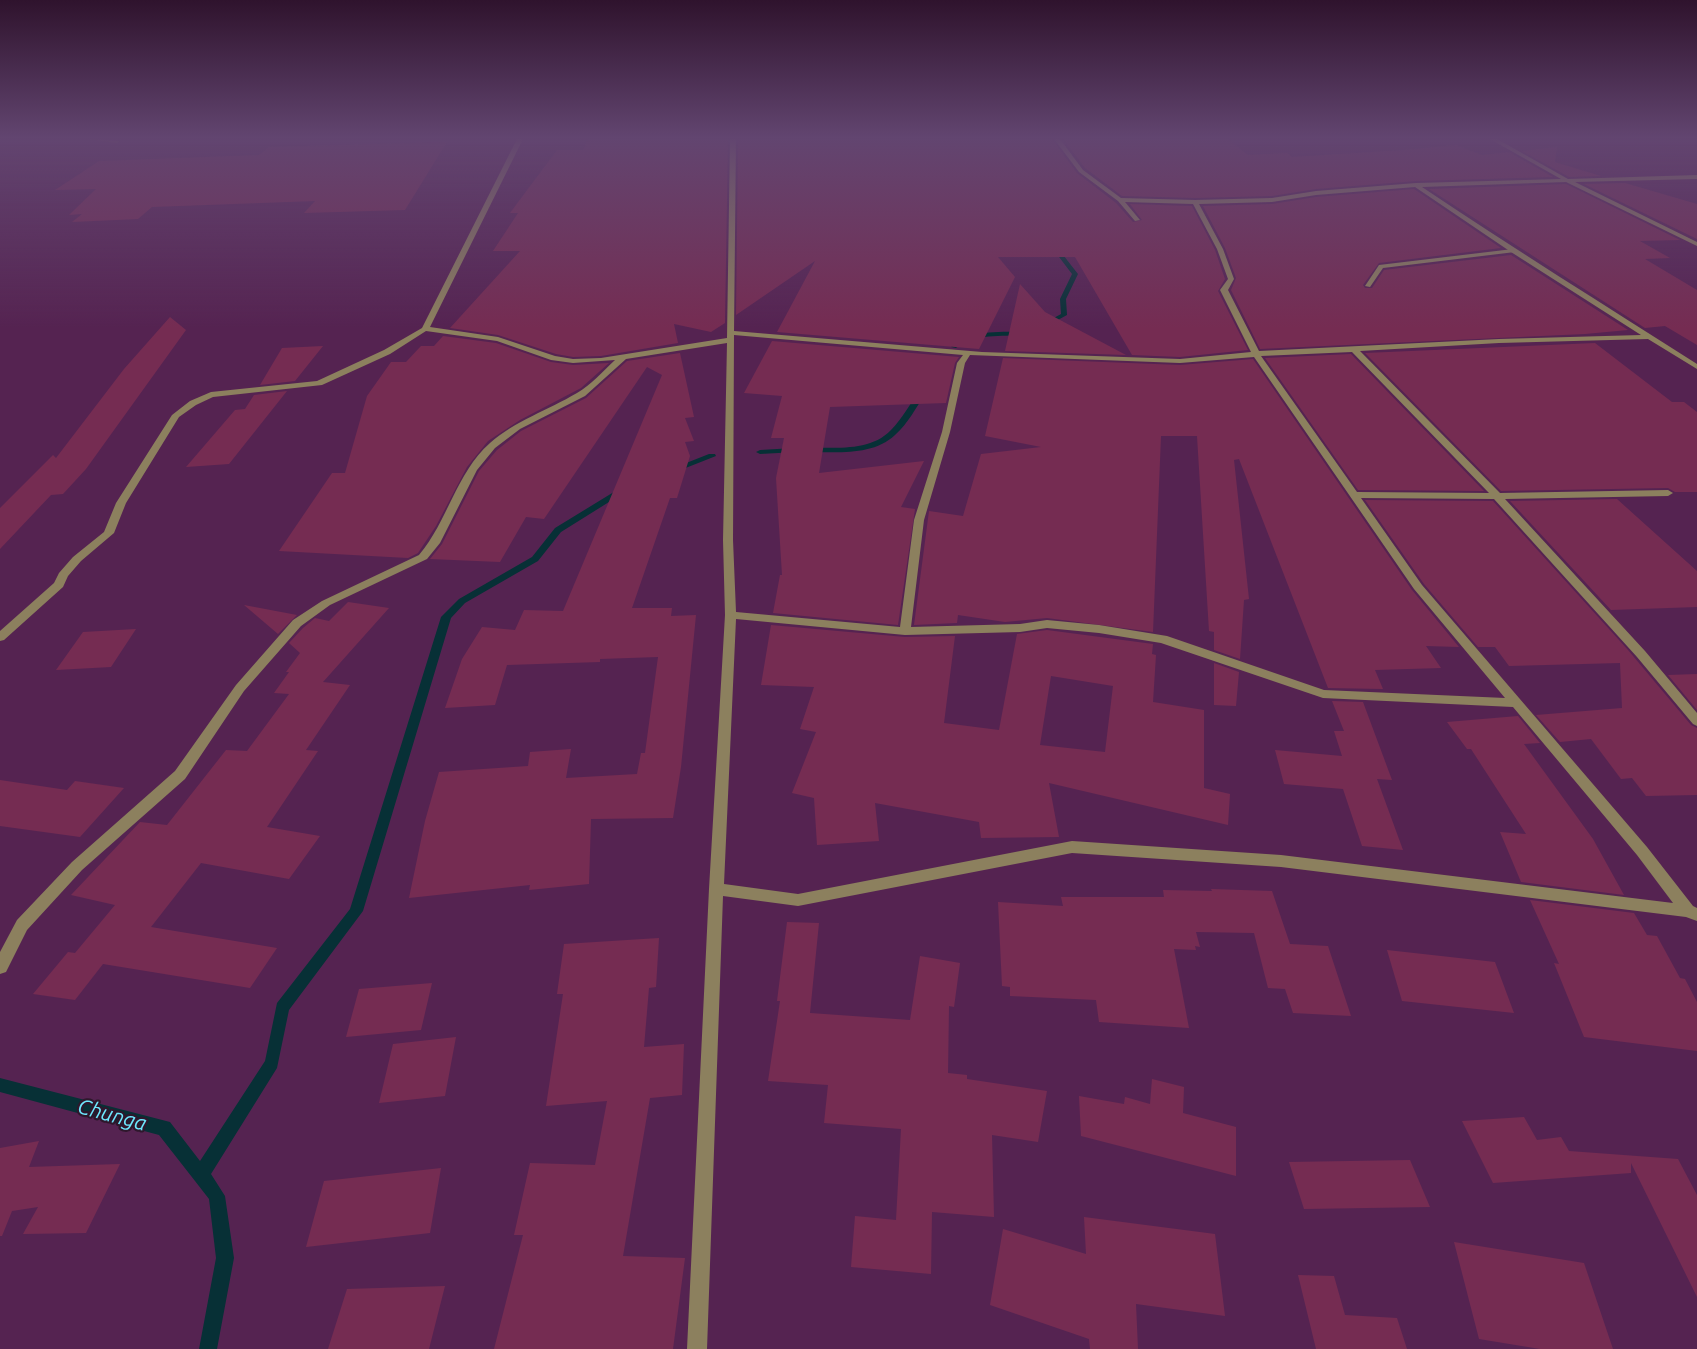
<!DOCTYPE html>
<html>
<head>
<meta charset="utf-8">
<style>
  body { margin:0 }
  canvas { display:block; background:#552351 }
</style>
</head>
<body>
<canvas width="1697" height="1349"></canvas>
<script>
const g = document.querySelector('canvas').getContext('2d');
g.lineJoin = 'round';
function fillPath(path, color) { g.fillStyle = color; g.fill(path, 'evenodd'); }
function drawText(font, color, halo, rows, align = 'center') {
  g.font = font + ' Ubuntu,sans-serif'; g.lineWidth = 4.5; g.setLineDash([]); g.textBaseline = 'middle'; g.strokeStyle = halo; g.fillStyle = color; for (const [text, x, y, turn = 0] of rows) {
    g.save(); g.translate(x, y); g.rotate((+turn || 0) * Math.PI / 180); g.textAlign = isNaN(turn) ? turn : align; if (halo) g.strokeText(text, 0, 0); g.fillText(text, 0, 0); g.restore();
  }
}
const stream = new Path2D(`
  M 1050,248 L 1060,251 L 1078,274 L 1066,299 L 1067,315 L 1045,327 L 1043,326 L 1043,324 L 1061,314 L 1060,299 L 1072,274 L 1056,253 L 1050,250 Z
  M 1022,331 L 1025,333 L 1024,334 C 1001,338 976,332 956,348 L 951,347 C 969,329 998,333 1022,331 Z
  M 919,391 L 926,393 C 916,407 908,424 895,435 C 873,456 837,452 809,452 L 805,450 L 809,448 C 836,447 870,452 891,430 C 902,419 910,404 919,391 Z
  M 794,448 L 798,450 L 797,452 L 760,454 L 756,452 L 760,450 Z
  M 709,454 L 715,454 L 716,456 L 678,471 L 672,471 L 671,469 Z
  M 622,487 L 625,488 L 625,492 L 561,532 L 538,561 L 465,603 L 451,618 L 363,911 L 289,1010 L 277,1068 L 211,1174 L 225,1196 L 234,1258 L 217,1349 L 199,1349 L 216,1258 L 209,1199 L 195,1181 L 159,1135 L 0,1092 L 0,1078 L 170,1122 L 200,1161 L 265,1061 L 277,1003 L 350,909 L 441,617 L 459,599 L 532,557 L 555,528 Z`);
const building = new Path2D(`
  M 588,139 L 728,139 L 725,323 L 711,332 L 674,324 L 678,343 L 601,356 L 573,357 L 556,354 L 498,335 L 450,328 L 520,251 L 493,251 L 518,213 L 510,213 L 557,150 L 583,150 Z
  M 738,139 L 1052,139 L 1077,173 L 1116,203 L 1133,222 L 1142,220 L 1130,204 L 1192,206 L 1215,250 L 1225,279 L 1218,291 L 1248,350 L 1180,357 L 1132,355 L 1075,257 L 998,257 L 1015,277 L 979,349 L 777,332 L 815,261 L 736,315 Z
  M 1063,139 L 1228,139 L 1248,155 L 1287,153 L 1292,157 L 1404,150 L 1456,145 L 1482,155 L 1509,152 L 1553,177 L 1416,181 L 1316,189 L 1272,196 L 1195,198 L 1122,196 L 1085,168 Z
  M 447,142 L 405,210 L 304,213 L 315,201 L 152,207 L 138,219 L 72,222 L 82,214 L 69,215 L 96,189 L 55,190 L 99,161 L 259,155 L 269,147 Z
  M 1557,147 L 1555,162 L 1601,176 L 1569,177 L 1522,151 Z
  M 1625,183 L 1697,204 L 1697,239 L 1584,184 Z
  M 1566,184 L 1680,240 L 1640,241 L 1670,258 L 1645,259 L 1697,290 L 1697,345 L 1665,326 L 1645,328 L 1429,189 Z
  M 1414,189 L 1501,248 L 1379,263 L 1363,285 L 1365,288 L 1372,288 L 1384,270 L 1511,255 L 1628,330 L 1585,334 L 1260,349 L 1231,290 L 1236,278 L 1225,248 L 1203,206 L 1272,204 L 1316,197 Z
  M 1020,284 L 1045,312 L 1126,355 L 1005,351 Z
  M 170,317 L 186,330 L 86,469 L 63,494 L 51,495 L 0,549 L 0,508 L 53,455 L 56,458 L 124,369 Z
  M 443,336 L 496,343 L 551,362 L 573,365 L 609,363 L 581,388 L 520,420 L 488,441 L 467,467 L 436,526 L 418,553 L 408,558 L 279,551 L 332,473 L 345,473 L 367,396 L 391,362 L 406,362 L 421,346 L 434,346 Z
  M 772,341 L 959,357 L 955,363 L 946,403 L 830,407 L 819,473 L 924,461 L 901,507 L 915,509 L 898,625 L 773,613 L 780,575 L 782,575 L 776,478 L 784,438 L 771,438 L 782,396 L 744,393 Z
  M 1595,343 L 1672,402 L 1684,402 L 1697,412 L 1697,492 L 1675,492 L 1668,488 L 1501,491 L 1365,353 Z
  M 323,346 L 295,381 L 260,385 L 282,348 Z
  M 680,353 L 694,417 L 685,418 L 694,441 L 685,442 L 690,456 L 677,498 L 670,498 L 632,608 L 672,608 L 671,616 L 696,615 L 681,767 L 673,818 L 591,819 L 589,884 L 529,890 L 530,885 L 409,898 L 425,821 L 439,772 L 528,766 L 530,752 L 571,749 L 566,778 L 637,774 L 641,753 L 645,753 L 658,657 L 600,659 L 600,662 L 507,665 L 495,705 L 445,708 L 462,659 L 482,627 L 515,630 L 524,610 L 563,611 L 662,375 L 647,367 L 544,519 L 526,517 L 500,562 L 430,559 L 442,544 L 479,471 L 497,450 L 521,431 L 586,398 L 627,361 Z
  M 1351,354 L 1484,491 L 1358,490 L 1265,358 Z
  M 1003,358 L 1180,365 L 1253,359 L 1412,590 L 1459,647 L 1426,646 L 1441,668 L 1375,670 L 1383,689 L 1328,688 L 1239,459 L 1234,460 L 1249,599 L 1244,600 L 1240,659 L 1214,650 L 1214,632 L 1209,631 L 1197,436 L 1161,436 L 1153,632 L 1047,618 L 1005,622 L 958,615 L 957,623 L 914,625 L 929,511 L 963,516 L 981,454 L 1041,447 L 985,436 Z
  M 287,391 L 229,464 L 186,467 L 235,410 L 245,409 L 254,395 Z
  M 1617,499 L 1697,571 L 1697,607 L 1611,610 L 1510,501 Z
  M 1365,500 L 1493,501 L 1628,650 L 1691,725 L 1697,728 L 1697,795 L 1646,796 L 1632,778 L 1621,779 L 1591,739 L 1560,742 L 1536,715 L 1622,708 L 1620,663 L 1509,666 L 1495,647 L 1478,647 L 1424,584 Z
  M 348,602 L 389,608 L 323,682 L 350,685 L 306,750 L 318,751 L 267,827 L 320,836 L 289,879 L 201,863 L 151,927 L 277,948 L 250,988 L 103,964 L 75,1000 L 33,994 L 68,952 L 75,953 L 115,905 L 71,895 L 140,822 L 167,825 L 226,750 L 247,751 L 289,694 L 274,693 L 289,672 L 286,672 L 300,653 L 289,643 L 303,628 L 315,618 L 329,621 Z
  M 244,605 L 297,615 L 278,634 Z
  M 771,625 L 905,637 L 955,636 L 944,723 L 999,730 L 1017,634 L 1047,630 L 1153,644 L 1152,654 L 1156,655 L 1153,702 L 1204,710 L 1204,788 L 1230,794 L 1228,825 L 1049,783 L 1059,837 L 981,838 L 979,822 L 875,803 L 879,841 L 817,845 L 814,798 L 792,793 L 816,732 L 800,729 L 814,687 L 761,685 ZM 1051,676 L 1113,686 L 1105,752 L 1040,745 Z
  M 136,629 L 111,667 L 56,670 L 83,632 Z
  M 1214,663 L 1239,672 L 1236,706 L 1214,705 Z
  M 1697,674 L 1697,710 L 1668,675 Z
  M 1332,701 L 1363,702 L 1392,780 L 1377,779 L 1403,850 L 1362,846 L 1343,789 L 1284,784 L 1275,750 L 1342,756 L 1334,731 L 1344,731 Z
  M 1518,716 L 1540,743 L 1524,744 L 1593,839 L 1624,895 L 1521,882 L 1500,832 L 1526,834 L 1471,749 L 1467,749 L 1447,722 Z
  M 0,780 L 67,790 L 75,781 L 124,788 L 80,837 L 0,826 Z
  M 1211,889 L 1272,891 L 1290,944 L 1328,946 L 1351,1016 L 1293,1013 L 1285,989 L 1268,988 L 1254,933 L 1196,932 L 1200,947 L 1195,946 L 1196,950 L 1174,949 L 1189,1028 L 1099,1022 L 1096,1000 L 1010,996 L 1010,987 L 1002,986 L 998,902 L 1063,906 L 1061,897 L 1164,897 L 1163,890 L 1212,891 Z
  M 1530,900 L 1634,913 L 1647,935 L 1657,936 L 1680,978 L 1685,979 L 1697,1002 L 1697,1051 L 1584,1037 L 1554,963 L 1559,964 Z
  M 787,922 L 819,923 L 810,1013 L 910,1020 L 920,956 L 960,963 L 954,1007 L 949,1006 L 948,1073 L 967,1075 L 967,1079 L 1047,1091 L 1038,1142 L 992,1135 L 994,1217 L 932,1212 L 931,1274 L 851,1267 L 855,1216 L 896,1220 L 901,1129 L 824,1123 L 828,1085 L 768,1081 L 780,1001 L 777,1001 Z
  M 659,938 L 656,987 L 649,988 L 644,1047 L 684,1044 L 682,1095 L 650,1098 L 623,1256 L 685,1258 L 673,1349 L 494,1349 L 523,1235 L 514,1235 L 530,1163 L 595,1165 L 607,1101 L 546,1106 L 563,994 L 557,994 L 564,944 Z
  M 1387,950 L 1495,962 L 1514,1013 L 1402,1001 Z
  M 432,983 L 421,1030 L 346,1037 L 359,989 Z
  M 456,1037 L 445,1096 L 379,1103 L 393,1044 Z
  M 1152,1079 L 1184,1087 L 1183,1113 L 1236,1127 L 1236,1176 L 1081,1136 L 1079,1096 L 1124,1104 L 1125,1097 L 1150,1104 Z
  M 1524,1117 L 1537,1140 L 1561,1137 L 1569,1151 L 1678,1159 L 1697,1195 L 1697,1297 L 1631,1163 L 1631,1173 L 1493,1183 L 1462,1121 Z
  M 39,1141 L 29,1167 L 120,1164 L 86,1233 L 23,1234 L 38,1207 L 12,1211 L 2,1236 L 0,1236 L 0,1148 Z
  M 1410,1160 L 1430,1207 L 1304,1209 L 1289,1162 Z
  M 441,1168 L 430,1233 L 306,1247 L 324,1181 Z
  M 1084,1217 L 1215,1234 L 1225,1316 L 1136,1304 L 1138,1349 L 1090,1349 L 1089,1339 L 990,1305 L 1003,1229 L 1086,1254 Z
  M 1454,1242 L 1584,1263 L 1613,1349 L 1540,1349 L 1479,1339 Z
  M 1298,1275 L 1334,1276 L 1345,1315 L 1397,1318 L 1407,1349 L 1316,1349 Z
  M 445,1286 L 429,1349 L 328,1349 L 347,1289 Z`);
const service = new Path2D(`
  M 87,139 L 120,141 L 117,143 Z
  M 1513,249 L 1515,250 L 1515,252 L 1383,268 L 1370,287 L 1365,286 L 1379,265 Z`);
const minor = new Path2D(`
  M 517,139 L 523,139 L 430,327 L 498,337 L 555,356 L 573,359 L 601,358 L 727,338 L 730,139 L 736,139 L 734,331 L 982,352 L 1180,359 L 1251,352 L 1220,290 L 1228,279 L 1217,249 L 1193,204 L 1125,202 L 1140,220 L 1135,221 L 1118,201 L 1079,172 L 1054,139 L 1060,139 L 1083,170 L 1121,198 L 1195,200 L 1272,198 L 1316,191 L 1416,183 L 1561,179 L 1490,139 L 1497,139 L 1568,179 L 1697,175 L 1697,179 L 1575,182 L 1697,242 L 1697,246 L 1566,182 L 1422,187 C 1513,248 1606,306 1697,364 L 1697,369 L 1648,339 L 1499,343 L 1360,351 L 1500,493 L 1668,490 L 1673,493 L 1668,496 L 1505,499 L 1645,651 L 1697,713 L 1697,726 L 1693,724 L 1637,657 L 1494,499 L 1361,498 L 1422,585 L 1647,847 L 1693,906 L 1697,908 L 1697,921 L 1686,917 L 1281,867 L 1072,853 L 798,906 L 723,896 L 707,1349 L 687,1349 L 709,889 L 725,615 L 723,540 L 727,343 L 626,359 L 585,396 L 520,429 L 495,448 L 477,470 L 440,543 L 427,559 L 330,605 L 301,626 L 244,691 L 185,779 L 82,870 L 27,930 L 6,972 L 0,974 L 0,952 L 17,920 L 72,862 L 175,771 L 236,685 L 293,620 L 322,601 L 419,555 C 448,521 456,473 490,443 C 515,421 548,410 577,393 C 591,385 603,371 615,360 L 573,363 L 551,360 L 497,341 L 426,331 L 390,354 L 322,385 L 213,397 L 196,405 L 179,417 L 126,503 L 114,533 L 81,561 L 68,576 L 63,587 L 4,640 L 0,641 L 0,631 L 54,583 L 59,573 L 73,557 L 104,532 L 116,503 L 172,415 L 190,401 L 211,392 L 317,381 L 384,350 L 422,328 ZM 1415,187 L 1511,252 L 1641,335 L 1499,339 L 1259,351 L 1228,290 L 1234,279 L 1223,249 L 1199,204 L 1272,202 L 1316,195 ZM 734,335 L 963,355 L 957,363 L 942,432 L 914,520 L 900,627 L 736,612 L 733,540 ZM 1352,352 L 1489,493 L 1357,492 L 1261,356 ZM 970,355 L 1180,363 L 1254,357 L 1414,589 L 1505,698 L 1324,690 L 1167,636 L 1099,625 L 1047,620 L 1020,624 L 911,627 L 924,520 L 950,432 L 965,363 ZM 736,619 L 905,635 L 1020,632 L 1047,628 L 1099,633 L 1161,643 L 1323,698 L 1513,707 L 1637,855 L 1673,903 L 1281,855 L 1072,841 L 798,894 L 724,884 Z`);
const nearWaternames = [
  ["Chunga",112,1115,15]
];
fillPath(stream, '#073036');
fillPath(building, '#752c52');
fillPath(service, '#8c805e');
fillPath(minor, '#8c805e');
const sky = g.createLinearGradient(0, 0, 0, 328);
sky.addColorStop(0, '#2f132d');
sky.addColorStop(0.42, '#624570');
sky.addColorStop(1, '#62457000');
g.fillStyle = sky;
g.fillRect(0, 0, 1697, 328);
drawText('italic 21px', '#6de8fe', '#2e172c', nearWaternames);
</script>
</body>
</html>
